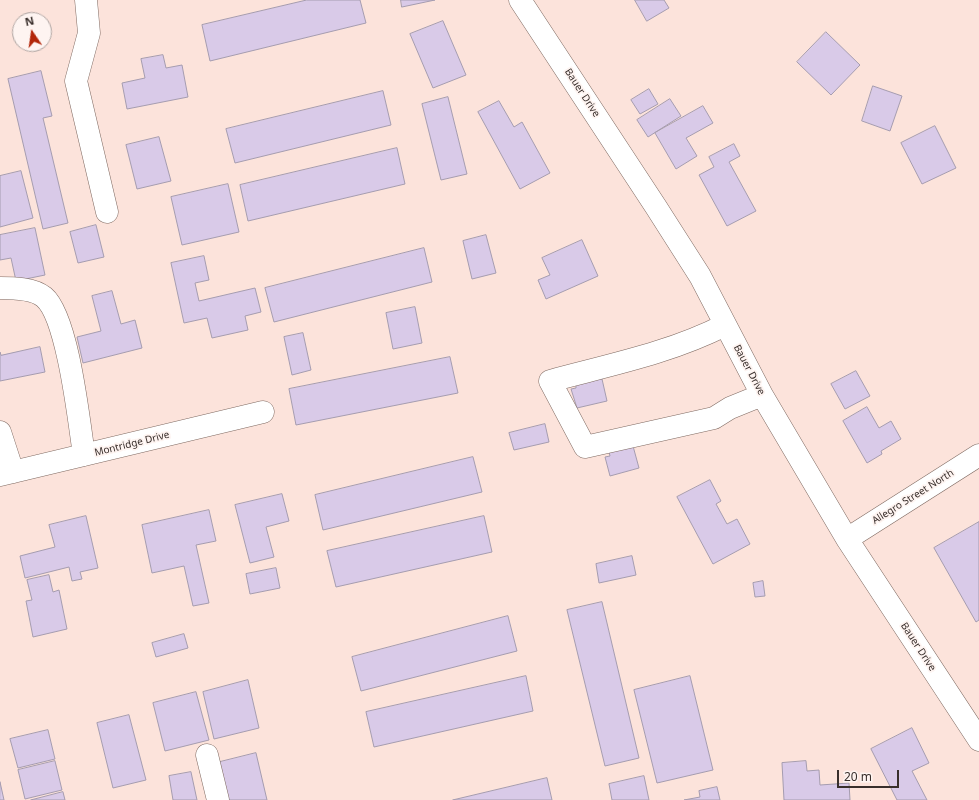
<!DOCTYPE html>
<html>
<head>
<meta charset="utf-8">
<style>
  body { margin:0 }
  #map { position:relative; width:979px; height:800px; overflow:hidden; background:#fce3db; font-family:"Noto Sans",sans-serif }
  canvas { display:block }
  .north { position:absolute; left:12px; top:12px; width:40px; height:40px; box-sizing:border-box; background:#fef4f1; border:1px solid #afa5a2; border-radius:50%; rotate:347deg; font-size:11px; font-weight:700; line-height:16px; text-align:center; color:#382e2b }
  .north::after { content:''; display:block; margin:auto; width:14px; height:18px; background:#b22609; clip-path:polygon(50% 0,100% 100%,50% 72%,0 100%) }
  .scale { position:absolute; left:837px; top:770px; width:62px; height:18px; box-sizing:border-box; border:2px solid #382e2b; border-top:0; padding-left:5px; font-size:12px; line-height:14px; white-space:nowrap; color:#382e2b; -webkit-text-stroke:3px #fef4f1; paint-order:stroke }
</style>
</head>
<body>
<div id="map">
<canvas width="979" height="800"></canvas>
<div class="north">N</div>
<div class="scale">20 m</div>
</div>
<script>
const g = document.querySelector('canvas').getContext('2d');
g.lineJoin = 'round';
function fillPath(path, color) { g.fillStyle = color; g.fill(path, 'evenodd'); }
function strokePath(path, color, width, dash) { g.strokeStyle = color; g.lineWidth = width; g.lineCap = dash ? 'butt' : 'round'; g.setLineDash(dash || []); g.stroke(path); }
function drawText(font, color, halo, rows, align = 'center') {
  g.font = font + ' "Noto Sans",sans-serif'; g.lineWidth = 3.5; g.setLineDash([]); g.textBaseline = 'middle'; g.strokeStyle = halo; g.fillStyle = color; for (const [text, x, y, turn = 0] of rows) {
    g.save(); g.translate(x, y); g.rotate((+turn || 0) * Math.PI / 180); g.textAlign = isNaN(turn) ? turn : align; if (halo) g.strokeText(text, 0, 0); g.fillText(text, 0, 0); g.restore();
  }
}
const building = new Path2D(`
  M 307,0 L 360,0 L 366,23 L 210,61 L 202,25 Z
  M 401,0 L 435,0 L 402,7 Z
  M 635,0 L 664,0 L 669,8 L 647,21 Z
  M 443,21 L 466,75 L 433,88 L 410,34 Z
  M 826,32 L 860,65 L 831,95 L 797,62 Z
  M 163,55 L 166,68 L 182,65 L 188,97 L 127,109 L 122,83 L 145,78 L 141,59 Z
  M 41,71 L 52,116 L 43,118 L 68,223 L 43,229 L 8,79 Z
  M 873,86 L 902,96 L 890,131 L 862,121 Z
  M 649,89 L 658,104 L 640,114 L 631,100 Z
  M 383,91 L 391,125 L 235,163 L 226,129 Z
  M 448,97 L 467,174 L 441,180 L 422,104 Z
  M 670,99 L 681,116 L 648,137 L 637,120 Z
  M 499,101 L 514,127 L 522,122 L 550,173 L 520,189 L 478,112 Z
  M 703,106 L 713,123 L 686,138 L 697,156 L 676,169 L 655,133 Z
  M 935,126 L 956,168 L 922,184 L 901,143 Z
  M 159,137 L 171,181 L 137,189 L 126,145 Z
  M 734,144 L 740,156 L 729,162 L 756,211 L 727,226 L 699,175 L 714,167 L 709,157 Z
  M 397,148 L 405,184 L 248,221 L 240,185 Z
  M 21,171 L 33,218 L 0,227 L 0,176 Z
  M 228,184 L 239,232 L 182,245 L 171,197 Z
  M 96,225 L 104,257 L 78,263 L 70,232 Z
  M 35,228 L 45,275 L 16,281 L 11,258 L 0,260 L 0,235 Z
  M 486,235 L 496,273 L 472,279 L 463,241 Z
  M 582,240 L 598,276 L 546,299 L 538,280 L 550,275 L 542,258 Z
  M 424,248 L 432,282 L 274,322 L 265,288 Z
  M 204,256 L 209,280 L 195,283 L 199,301 L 255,288 L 261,312 L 245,316 L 248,330 L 212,338 L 207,318 L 184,323 L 171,263 Z
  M 112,291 L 121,324 L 135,320 L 142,348 L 83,363 L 77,337 L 101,331 L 92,296 Z
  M 415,307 L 422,343 L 393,349 L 386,313 Z
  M 303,333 L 311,370 L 292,375 L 284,337 Z
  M 40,347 L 45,372 L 0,381 L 0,352 L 1,355 Z
  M 450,357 L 458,393 L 296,425 L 289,389 Z
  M 856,371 L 870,396 L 845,409 L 831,384 Z
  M 602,379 L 607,401 L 577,408 L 571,389 L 576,388 L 576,385 Z
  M 867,407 L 879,428 L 891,421 L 901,439 L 881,451 L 882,454 L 867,463 L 843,421 Z
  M 545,424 L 549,442 L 514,450 L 509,433 Z
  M 633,446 L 639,468 L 610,476 L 605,457 L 610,456 L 609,452 Z
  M 473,457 L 482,492 L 323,530 L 315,495 Z
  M 710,480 L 721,501 L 716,504 L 727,524 L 737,519 L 750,544 L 713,564 L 677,497 Z
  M 282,494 L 289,521 L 266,527 L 274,557 L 250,563 L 235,505 Z
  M 209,510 L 216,541 L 196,545 L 209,603 L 193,606 L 184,566 L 152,573 L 142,525 Z
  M 86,516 L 98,568 L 80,572 L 82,579 L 72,581 L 69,567 L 25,578 L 20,556 L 55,547 L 49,525 Z
  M 484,516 L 492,552 L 336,587 L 327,551 Z
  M 979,522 L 979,620 L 976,622 L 934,548 Z
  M 632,556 L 636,575 L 599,583 L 596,564 Z
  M 276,568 L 280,588 L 250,594 L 246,574 Z
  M 49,575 L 53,592 L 59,590 L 67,629 L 33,637 L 26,601 L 32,600 L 27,580 Z
  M 763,581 L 765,596 L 755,597 L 753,583 Z
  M 602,602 L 639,758 L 605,766 L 567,610 Z
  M 508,616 L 517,651 L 361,691 L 352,657 Z
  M 184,634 L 188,648 L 156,657 L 152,643 Z
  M 526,676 L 533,711 L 374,747 L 366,712 Z
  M 690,676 L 713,770 L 657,783 L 634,690 Z
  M 248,680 L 259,728 L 214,739 L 203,692 Z
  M 196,692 L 209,740 L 165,751 L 153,703 Z
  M 129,715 L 146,780 L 113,788 L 97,723 Z
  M 912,728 L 929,763 L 912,771 L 927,800 L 897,800 L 871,749 Z
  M 48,730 L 55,759 L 18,768 L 10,739 Z
  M 256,753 L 267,800 L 221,800 L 212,764 Z
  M 55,761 L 62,790 L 25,799 L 18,770 Z
  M 806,761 L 807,771 L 819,770 L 820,785 L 849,783 L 850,800 L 784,800 L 782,763 Z
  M 191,772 L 197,800 L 173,800 L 169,776 Z
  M 644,776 L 649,800 L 612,800 L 609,784 Z
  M 547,778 L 552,800 L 453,800 Z
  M 0,782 L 4,800 L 0,800 Z
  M 717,787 L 720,800 L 684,800 L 700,797 L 699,791 Z
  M 63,792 L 65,800 L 31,800 Z`);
const minor = new Path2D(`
  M 86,0 L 89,33 L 76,81 L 107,212
  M 520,0 L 656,207 L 700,276 L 762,395 L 847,539 L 979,740
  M 0,288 C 13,288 33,288 44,297 C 68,317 79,422 84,455
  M 725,325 C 670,353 609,365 550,381 L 585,447 L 714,418 L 730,408 L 762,395
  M 0,432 L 13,472
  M 0,475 L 263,412
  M 847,539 L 979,455
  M 207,755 L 218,800`);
const streetNames = [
  ["Bauer Drive",582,93,57],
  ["Bauer Drive",749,370,62],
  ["Montridge Drive",132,444,-14],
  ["Allegro Street North",913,497,-32],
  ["Bauer Drive",918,647,57]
];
fillPath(building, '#d9cae8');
strokePath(building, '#a59caf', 1);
strokePath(minor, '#7f6a62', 23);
strokePath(minor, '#fff', 22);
drawText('10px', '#382e2b', '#fef4f1', streetNames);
</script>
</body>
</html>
